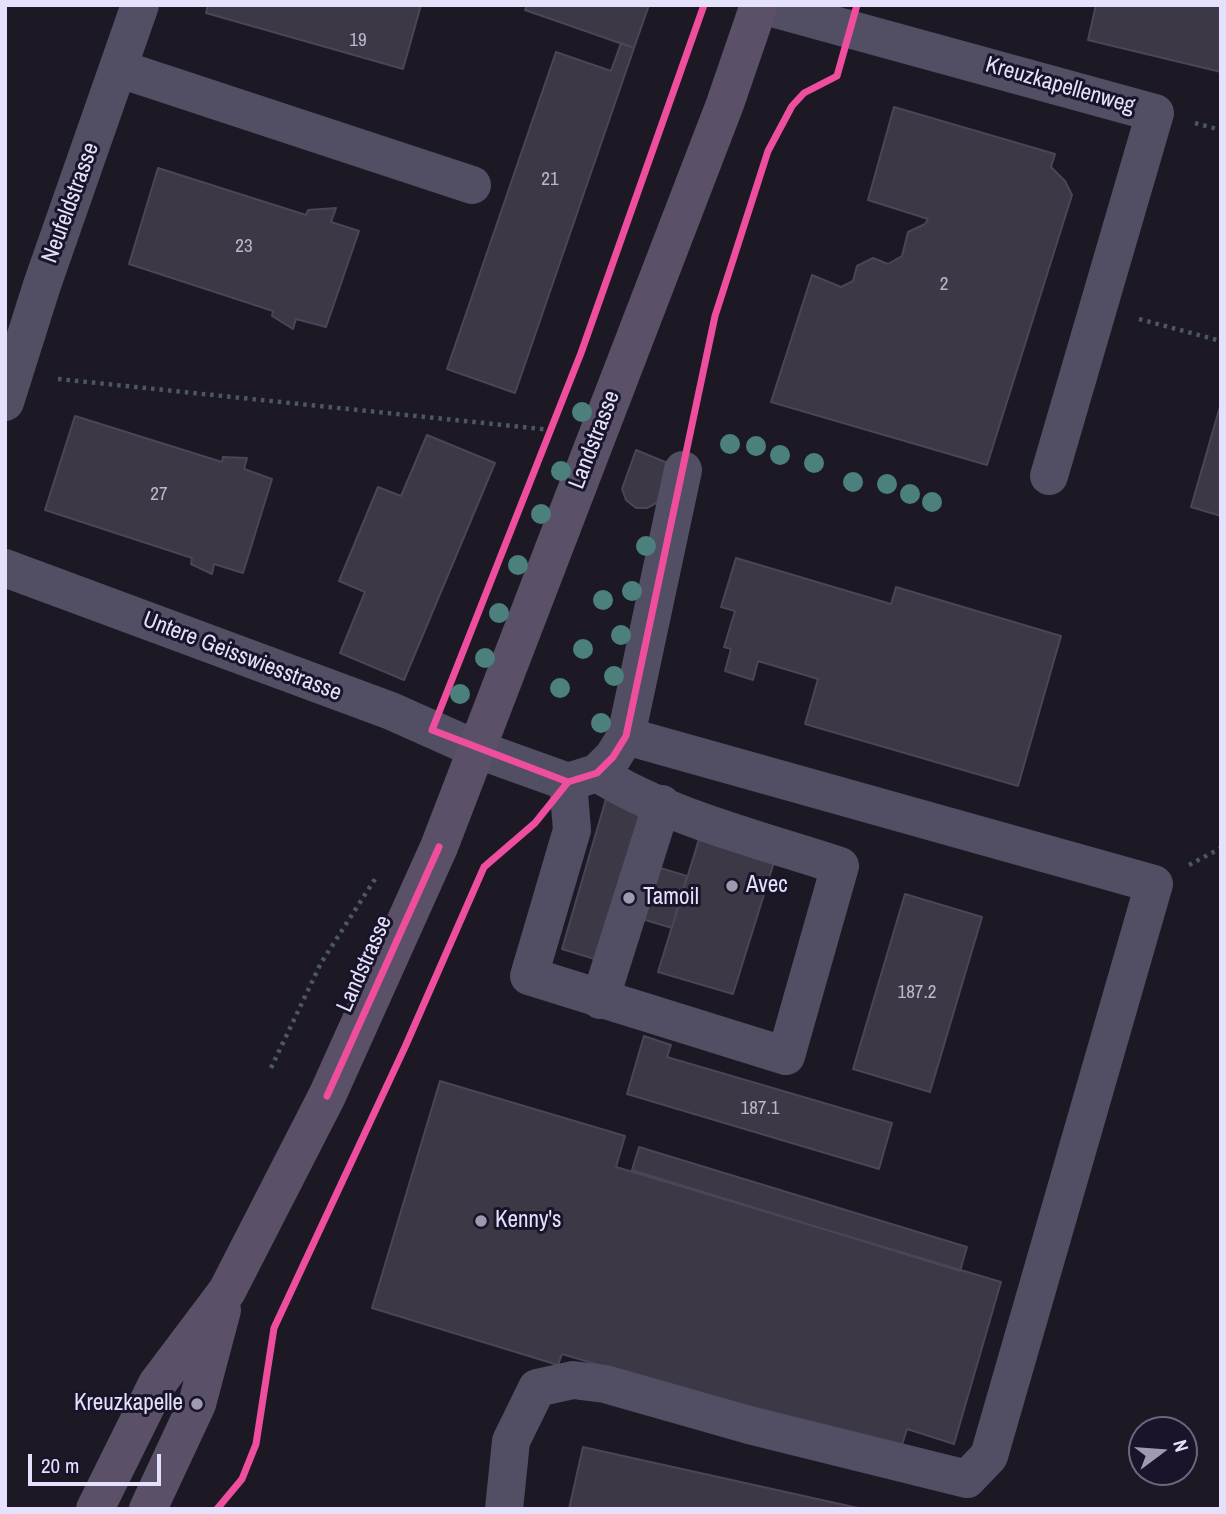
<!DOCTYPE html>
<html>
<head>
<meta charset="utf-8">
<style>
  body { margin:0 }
  #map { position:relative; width:1226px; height:1514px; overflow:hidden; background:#1c1925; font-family:"Archivo Narrow",sans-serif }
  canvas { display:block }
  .frame { position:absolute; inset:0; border:7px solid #e5e0fc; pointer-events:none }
  .north { position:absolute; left:1128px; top:1416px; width:70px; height:70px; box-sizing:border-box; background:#19142a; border:2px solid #6b667e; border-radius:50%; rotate:74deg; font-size:19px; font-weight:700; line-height:28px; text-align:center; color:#e5e0fc }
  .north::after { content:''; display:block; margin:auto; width:24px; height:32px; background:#9f9ab1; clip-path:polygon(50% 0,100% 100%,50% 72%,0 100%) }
  .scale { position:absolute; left:28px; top:1454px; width:133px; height:32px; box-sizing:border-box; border:4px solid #e5e0fc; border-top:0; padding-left:9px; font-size:21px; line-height:24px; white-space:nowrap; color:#e5e0fc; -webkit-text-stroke:5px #19142a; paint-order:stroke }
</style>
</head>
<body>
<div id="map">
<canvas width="1226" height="1514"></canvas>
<div class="frame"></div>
<div class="north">N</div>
<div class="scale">20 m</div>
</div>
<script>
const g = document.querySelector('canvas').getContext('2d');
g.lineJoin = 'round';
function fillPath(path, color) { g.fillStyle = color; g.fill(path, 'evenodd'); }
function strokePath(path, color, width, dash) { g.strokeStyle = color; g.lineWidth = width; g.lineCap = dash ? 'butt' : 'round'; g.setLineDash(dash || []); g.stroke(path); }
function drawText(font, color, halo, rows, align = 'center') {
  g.font = font + ' "Archivo Narrow",sans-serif'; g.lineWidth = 6; g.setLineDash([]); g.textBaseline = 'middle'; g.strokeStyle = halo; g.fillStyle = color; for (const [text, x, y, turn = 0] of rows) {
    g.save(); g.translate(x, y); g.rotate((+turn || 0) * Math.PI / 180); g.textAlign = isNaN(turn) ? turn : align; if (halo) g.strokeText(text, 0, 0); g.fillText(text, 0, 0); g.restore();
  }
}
const building = new Path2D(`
  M 208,5 L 421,5 L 403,69 L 206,13 Z
  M 527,5 L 649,5 L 634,48 L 525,10 Z
  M 1096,5 L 1221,5 L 1221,72 L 1088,40 Z
  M 621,43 L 634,48 L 515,393 L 447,369 L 556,52 L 611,71 Z
  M 894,107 L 1055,154 L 1051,167 L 1065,181 L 1072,195 L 987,465 L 771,402 L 812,275 L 841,287 L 853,281 L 857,266 L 873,258 L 888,264 L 902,256 L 908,232 L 925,224 L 928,219 L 868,200 Z
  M 158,168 L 306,215 L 308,210 L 336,208 L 331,222 L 359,231 L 326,327 L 296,319 L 293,329 L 272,316 L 273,311 L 129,264 Z
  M 1221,403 L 1221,516 L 1191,507 Z
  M 75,416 L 222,462 L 223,457 L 247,458 L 244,469 L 272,479 L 243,573 L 214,564 L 212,574 L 191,564 L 192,558 L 45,510 Z
  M 427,435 L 495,463 L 404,680 L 340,653 L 365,592 L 339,581 L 378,487 L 401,496 Z
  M 636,450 L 670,464 L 658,502 L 647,508 L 636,508 L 626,500 L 622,489 Z
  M 736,558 L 891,604 L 896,587 L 1061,636 L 1018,786 L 805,724 L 818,679 L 758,661 L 753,680 L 725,671 L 731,649 L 724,647 L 735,611 L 721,607 Z
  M 606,799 L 673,819 L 660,868 L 687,876 L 672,928 L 642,919 L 627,969 L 562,949 Z
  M 700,836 L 775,859 L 733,994 L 658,972 Z
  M 905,894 L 982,917 L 930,1092 L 853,1069 Z
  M 644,1036 L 671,1045 L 667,1057 L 892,1123 L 879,1169 L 627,1094 Z
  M 440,1081 L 625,1136 L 616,1167 L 1001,1282 L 954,1444 L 907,1429 L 899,1454 L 562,1354 L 558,1365 L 372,1308 Z
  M 639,1147 L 967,1247 L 960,1271 L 632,1170 Z
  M 583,1447 L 858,1508 L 858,1509 L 569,1509 Z`);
const path = new Path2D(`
  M 1195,123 L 1221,130
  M 598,307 L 704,5
  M 1139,319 L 1221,341
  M 58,379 L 551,430
  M 447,691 L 533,475
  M 1189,865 L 1221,848
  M 271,1068 L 321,963 L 375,879`);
const minor = new Path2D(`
  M 761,5 L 1155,113 L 1049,476
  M 120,69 L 472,185
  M 5,402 L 42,285 L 140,5
  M 5,568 L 391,711 L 476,749 L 568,782 L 597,773 L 613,757 L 626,736 L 683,470
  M 568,782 L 572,830 L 529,976 L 786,1056 L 840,866 C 761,840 667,817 597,773
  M 600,1000 L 662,804
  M 504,1509 L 511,1441 L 537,1388 L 573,1380 L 605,1384 L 749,1425 L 967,1479 L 989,1456 L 1154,884 L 626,736`);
const major = new Path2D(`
  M 95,1509 L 157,1384 L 227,1291 L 327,1096 L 439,847 L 725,104 L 759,5
  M 148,1509 L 197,1404 L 222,1310`);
const cycleway = new Path2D(`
  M 568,782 L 432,730 L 581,353 L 704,5
  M 327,1096 L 439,847
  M 217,1509 L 242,1479 L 256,1444 L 274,1328 L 405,1047 L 484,867 L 535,823 L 568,782 L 597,773 L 613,757 L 626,736 L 715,316 L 768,151 L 792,106 L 804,93 L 837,76 L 857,5`);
const trees = [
  [582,412],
  [730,444],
  [756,446],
  [780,455],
  [814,463],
  [561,471],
  [853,482],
  [887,484],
  [910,494],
  [932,502],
  [541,514],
  [646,546],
  [518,565],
  [632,591],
  [603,600],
  [499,613],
  [621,635],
  [583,649],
  [485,658],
  [614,676],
  [560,688],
  [460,694],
  [601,723]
];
const markers = [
  [732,886,7,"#9f9ab1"],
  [629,898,7,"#9f9ab1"],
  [481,1221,7,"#9f9ab1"],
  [197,1404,7,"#9f9ab1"]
];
const numberNames = [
  ["19",358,41],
  ["21",550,180],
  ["23",244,247],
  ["2",944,285],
  ["27",159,495],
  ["187.2",917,993],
  ["187.1",760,1109]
];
const streetNames = [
  ["Kreuzkapellenweg",1060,86,16],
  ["Neufeldstrasse",71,203,-70],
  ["Landstrasse",595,440,-69],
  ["Untere Geisswiesstrasse",242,657,21],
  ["Landstrasse",365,964,-66]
];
const poiNames = [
  ["Avec",746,886],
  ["Tamoil",643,898],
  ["Kenny's",495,1221],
  ["Kreuzkapelle",183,1404,"right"]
];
fillPath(building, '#3c3846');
strokePath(building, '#4a4557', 2);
strokePath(path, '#4d5663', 4.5, [3.5, 5]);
strokePath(minor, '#524f64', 38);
strokePath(major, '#5a5068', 38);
strokePath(cycleway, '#ef4d9e', 7);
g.fillStyle = '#4c807c';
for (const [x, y] of trees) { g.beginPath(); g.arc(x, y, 10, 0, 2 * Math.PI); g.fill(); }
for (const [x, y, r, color] of markers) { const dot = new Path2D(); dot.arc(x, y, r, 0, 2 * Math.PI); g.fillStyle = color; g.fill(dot); strokePath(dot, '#19142a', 2.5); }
drawText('19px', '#bbb6ce', null, numberNames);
drawText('23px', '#e5e0fc', '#19142a', streetNames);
drawText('23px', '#e5e0fc', '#19142a', poiNames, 'left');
</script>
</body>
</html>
